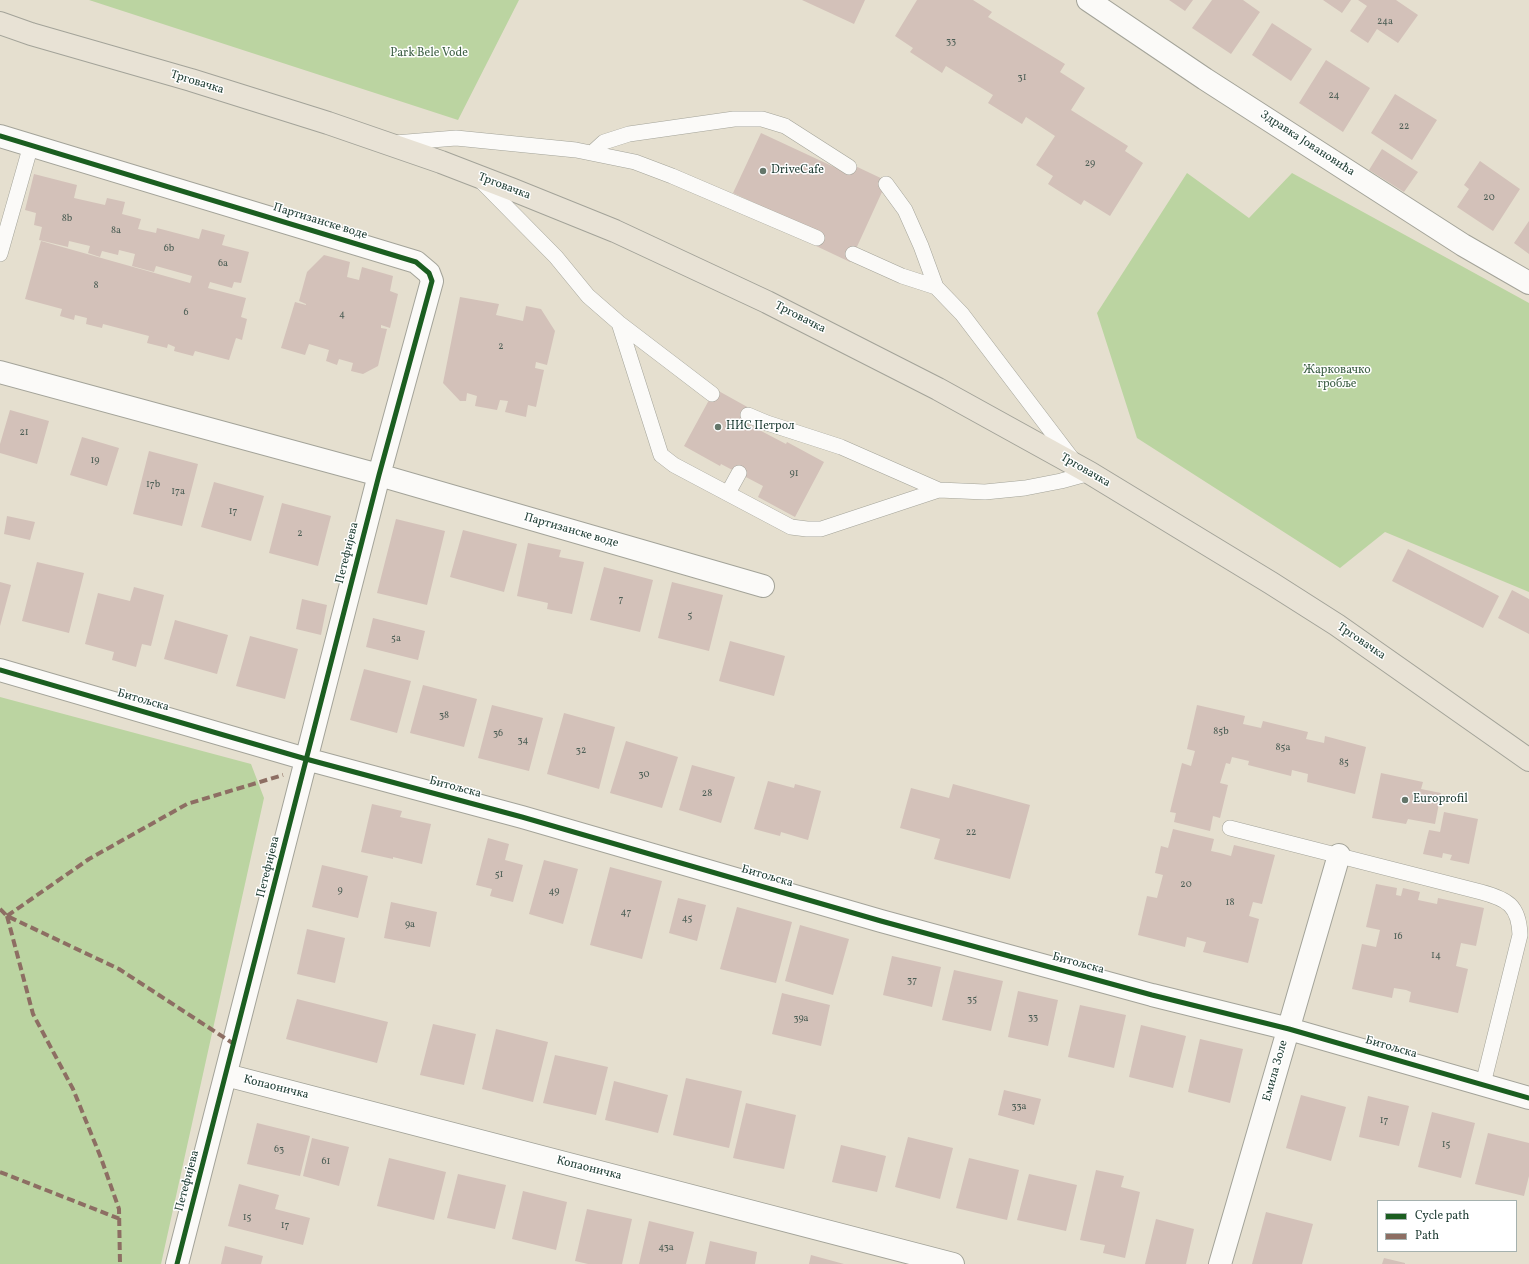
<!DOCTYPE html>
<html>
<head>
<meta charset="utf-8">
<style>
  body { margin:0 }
  #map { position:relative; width:1529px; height:1264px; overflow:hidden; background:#e5dfcf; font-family:Vollkorn,serif }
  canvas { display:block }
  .legend { position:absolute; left:1377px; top:1200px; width:140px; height:52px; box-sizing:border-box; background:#fff; border:1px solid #a5b1ae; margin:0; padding:5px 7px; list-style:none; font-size:12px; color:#1f3d34 }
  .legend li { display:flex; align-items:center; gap:8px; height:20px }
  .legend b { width:20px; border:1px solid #a5b1ae }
</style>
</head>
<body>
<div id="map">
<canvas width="1529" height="1264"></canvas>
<ul class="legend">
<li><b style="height:5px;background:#1b5e20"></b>Cycle path</li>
<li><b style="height:5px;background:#8d6e63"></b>Path</li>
</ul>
</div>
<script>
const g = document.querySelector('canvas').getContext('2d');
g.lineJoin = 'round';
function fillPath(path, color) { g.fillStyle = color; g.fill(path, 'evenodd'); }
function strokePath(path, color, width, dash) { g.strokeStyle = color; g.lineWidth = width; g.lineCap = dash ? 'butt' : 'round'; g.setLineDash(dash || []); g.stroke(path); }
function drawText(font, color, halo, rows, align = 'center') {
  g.font = font + ' Vollkorn,serif'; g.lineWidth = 3; g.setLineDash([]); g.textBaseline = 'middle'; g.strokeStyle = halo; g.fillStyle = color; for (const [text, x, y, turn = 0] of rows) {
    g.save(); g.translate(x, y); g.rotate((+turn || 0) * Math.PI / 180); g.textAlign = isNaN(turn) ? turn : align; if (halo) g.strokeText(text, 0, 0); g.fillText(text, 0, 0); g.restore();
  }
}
const green = new Path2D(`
  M 89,0 L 519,0 L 458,120 Z
  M 1187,173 L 1249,218 L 1292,173 L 1529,303 L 1529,592 L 1385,532 L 1340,568 L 1137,438 L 1097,313 Z
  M 0,697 L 251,764 L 264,798 L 161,1264 L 0,1264 Z`);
const building = new Path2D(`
  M 802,0 L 865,0 L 854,24 Z
  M 917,0 L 973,0 L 992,12 L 988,17 L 1065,64 L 1060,72 L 1085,88 L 1071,110 L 1128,146 L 1125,151 L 1143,163 L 1110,216 L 1084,200 L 1081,205 L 1048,184 L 1053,176 L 1036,165 L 1055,136 L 1026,117 L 1022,124 L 988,103 L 993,95 L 946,66 L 942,73 L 910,52 L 913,48 L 895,36 Z
  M 1169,0 L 1193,0 L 1185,11 Z
  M 1212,0 L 1243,0 L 1260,12 L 1231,54 L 1192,28 Z
  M 1323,0 L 1351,0 L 1342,13 Z
  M 1358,0 L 1396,0 L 1418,15 L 1398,43 L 1377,29 L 1368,43 L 1350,31 L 1367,6 Z
  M 1272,23 L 1312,49 L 1291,81 L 1252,55 Z
  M 1326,60 L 1370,88 L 1343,132 L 1299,103 Z
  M 1395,94 L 1437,120 L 1412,160 L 1371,133 Z
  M 761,133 L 847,173 L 851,164 L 887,181 L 850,262 L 814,245 L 819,233 L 733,193 Z
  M 1382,149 L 1418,172 L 1404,192 L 1369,170 Z
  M 1480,161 L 1520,189 L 1493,231 L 1457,207 L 1469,189 L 1464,185 Z
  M 34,174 L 77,185 L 74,198 L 105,205 L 107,198 L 125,202 L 122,214 L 141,219 L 138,229 L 156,233 L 157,228 L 199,239 L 202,229 L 225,235 L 222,245 L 249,252 L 241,283 L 234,282 L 232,288 L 210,282 L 208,288 L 246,298 L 241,317 L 247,319 L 242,340 L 236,338 L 229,360 L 195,351 L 193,356 L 174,351 L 175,347 L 168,344 L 167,348 L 147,343 L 149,336 L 103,324 L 102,328 L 86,324 L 87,318 L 75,315 L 74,320 L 60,316 L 62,309 L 25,299 L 41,241 L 190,283 L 192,276 L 156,266 L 154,272 L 132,266 L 135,254 L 119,250 L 118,255 L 102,251 L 100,257 L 88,253 L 90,246 L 69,241 L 68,247 L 39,240 L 42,227 L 34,225 L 36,213 L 25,210 Z
  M 1529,221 L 1529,254 L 1514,243 Z
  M 324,255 L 350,262 L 347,277 L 359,280 L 362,267 L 393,276 L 390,291 L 398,294 L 390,328 L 381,325 L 381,328 L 387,329 L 378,366 L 363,374 L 351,371 L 353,363 L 339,359 L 337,365 L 326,361 L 329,350 L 309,344 L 305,355 L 281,348 L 295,302 L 306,305 L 306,304 L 299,301 L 307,272 Z
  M 460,297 L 499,304 L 496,315 L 523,321 L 526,306 L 541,309 L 555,331 L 547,365 L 536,362 L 535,368 L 544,370 L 536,407 L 528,405 L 526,417 L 505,412 L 508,401 L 500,400 L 497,410 L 475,406 L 477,396 L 467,393 L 466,401 L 460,401 L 443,383 Z
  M 715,389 L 751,409 L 744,422 L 786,444 L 787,442 L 824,462 L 795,517 L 758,497 L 763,486 L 721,464 L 720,466 L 684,446 Z
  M 10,410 L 49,421 L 37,464 L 0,453 L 0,444 Z
  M 82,437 L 119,448 L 107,486 L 70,475 Z
  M 149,451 L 198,464 L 182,526 L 133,514 Z
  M 214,482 L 264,496 L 251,541 L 201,527 Z
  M 282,503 L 331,516 L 318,566 L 269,553 Z
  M 7,516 L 35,522 L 30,540 L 4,534 Z
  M 396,519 L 445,531 L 427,605 L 377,593 Z
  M 463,530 L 517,544 L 504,592 L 450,577 Z
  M 528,543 L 561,550 L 559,557 L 584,562 L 572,614 L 547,609 L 548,603 L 517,596 Z
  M 1408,549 L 1499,596 L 1483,628 L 1392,581 Z
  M 37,562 L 84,573 L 69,633 L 22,621 Z
  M 604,567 L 653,580 L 640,632 L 590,620 Z
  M 0,582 L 11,585 L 0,626 Z
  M 672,582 L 723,595 L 709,651 L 658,638 Z
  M 134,587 L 164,595 L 151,646 L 142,644 L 136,667 L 112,660 L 114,652 L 85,644 L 98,593 L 130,601 Z
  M 1512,590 L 1529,599 L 1529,634 L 1498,618 Z
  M 302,599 L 327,605 L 321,635 L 296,629 Z
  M 373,618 L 425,631 L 418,660 L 366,647 Z
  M 175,620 L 228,635 L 217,674 L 164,659 Z
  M 250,636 L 298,649 L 285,699 L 236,686 Z
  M 730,641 L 785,656 L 774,696 L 719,681 Z
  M 364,669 L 411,681 L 397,733 L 350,720 Z
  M 423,685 L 477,699 L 464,747 L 410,733 Z
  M 492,705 L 543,718 L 529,771 L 478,758 Z
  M 1197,705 L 1245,716 L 1243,724 L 1261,728 L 1263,721 L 1308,732 L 1306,739 L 1324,743 L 1325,736 L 1366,747 L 1355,794 L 1307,782 L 1308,774 L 1292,770 L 1291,776 L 1248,765 L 1249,761 L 1232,757 L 1230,764 L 1226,763 L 1220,783 L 1228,785 L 1220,818 L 1213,816 L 1210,831 L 1174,822 L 1176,813 L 1170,812 L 1182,763 L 1191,766 L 1195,751 L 1187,749 Z
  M 564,713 L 615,727 L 599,789 L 547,774 Z
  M 626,741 L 678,757 L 662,808 L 610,793 Z
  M 692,765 L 735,777 L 721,823 L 679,810 Z
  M 1381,773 L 1423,782 L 1421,789 L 1441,793 L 1435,824 L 1408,819 L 1406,824 L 1372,818 Z
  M 768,781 L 794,788 L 795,784 L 821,791 L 808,840 L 781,832 L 780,836 L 754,829 Z
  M 953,784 L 1030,805 L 1010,879 L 934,859 L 940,839 L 900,828 L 911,788 L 949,798 Z
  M 372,804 L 402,811 L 400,817 L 431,824 L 422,864 L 393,857 L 393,859 L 361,852 Z
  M 1444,812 L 1478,819 L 1469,864 L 1450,860 L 1452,855 L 1443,853 L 1442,858 L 1423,854 L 1429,830 L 1440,832 Z
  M 1173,829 L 1214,839 L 1211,851 L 1220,853 L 1231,856 L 1234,845 L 1275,855 L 1262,904 L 1253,902 L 1249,916 L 1259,919 L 1248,963 L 1203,952 L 1206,942 L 1198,940 L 1187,937 L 1185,947 L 1138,935 L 1147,896 L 1157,898 L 1163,875 L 1155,873 L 1161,846 L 1168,848 Z
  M 488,838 L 509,844 L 505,860 L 523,865 L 513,902 L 490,896 L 492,889 L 476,885 Z
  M 544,860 L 578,869 L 563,924 L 529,914 Z
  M 322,865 L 368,876 L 358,918 L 312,907 Z
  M 610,867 L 662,881 L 642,959 L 590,945 Z
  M 1376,884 L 1397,888 L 1396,895 L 1401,896 L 1403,888 L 1420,892 L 1418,900 L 1437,904 L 1438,898 L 1484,908 L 1476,946 L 1461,943 L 1456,966 L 1468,969 L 1458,1013 L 1409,1002 L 1411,992 L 1406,990 L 1394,988 L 1392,998 L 1352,989 L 1362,944 L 1376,947 L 1380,930 L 1366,927 Z
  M 678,898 L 706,905 L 697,941 L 669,933 Z
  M 391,902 L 437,912 L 430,947 L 384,938 Z
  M 737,907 L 792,922 L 776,983 L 720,969 Z
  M 800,925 L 849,939 L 833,995 L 785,981 Z
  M 307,929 L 345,938 L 335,983 L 297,974 Z
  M 892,956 L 941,967 L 932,1007 L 883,995 Z
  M 954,970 L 1003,981 L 991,1031 L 942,1020 Z
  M 1018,991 L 1058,1000 L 1048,1046 L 1008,1037 Z
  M 782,993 L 830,1005 L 821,1046 L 772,1034 Z
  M 297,999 L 388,1022 L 377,1063 L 286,1039 Z
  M 1080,1005 L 1126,1015 L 1114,1068 L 1068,1057 Z
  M 433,1024 L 476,1034 L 464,1085 L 420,1075 Z
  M 1141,1025 L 1186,1036 L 1173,1088 L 1129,1077 Z
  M 496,1029 L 548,1042 L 533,1102 L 482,1089 Z
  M 1200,1039 L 1243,1049 L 1230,1103 L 1188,1092 Z
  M 555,1055 L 608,1067 L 596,1115 L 543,1103 Z
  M 686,1078 L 742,1091 L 729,1148 L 673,1135 Z
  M 614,1081 L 668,1095 L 658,1133 L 605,1120 Z
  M 1004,1090 L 1041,1099 L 1034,1125 L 998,1115 Z
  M 1301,1095 L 1346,1107 L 1331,1161 L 1286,1148 Z
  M 1368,1096 L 1409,1106 L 1399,1146 L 1359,1137 Z
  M 746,1103 L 796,1115 L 784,1169 L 733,1158 Z
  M 1432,1112 L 1475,1123 L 1461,1178 L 1418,1167 Z
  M 257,1123 L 310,1136 L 300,1176 L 247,1164 Z
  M 1488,1133 L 1529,1143 L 1529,1176 L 1524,1196 L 1475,1184 Z
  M 908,1137 L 953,1148 L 940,1199 L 895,1187 Z
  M 312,1138 L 349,1147 L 339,1186 L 303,1176 Z
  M 841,1145 L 886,1156 L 877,1192 L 832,1182 Z
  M 389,1158 L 446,1172 L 434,1220 L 377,1206 Z
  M 969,1158 L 1019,1170 L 1007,1220 L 956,1208 Z
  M 1096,1170 L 1124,1176 L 1121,1187 L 1140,1192 L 1125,1258 L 1103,1253 L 1105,1245 L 1080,1240 Z
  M 458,1174 L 506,1185 L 495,1229 L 447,1218 Z
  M 1029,1174 L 1077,1185 L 1066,1231 L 1017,1220 Z
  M 239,1184 L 279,1195 L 275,1209 L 310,1218 L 303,1245 L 228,1226 Z
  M 523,1191 L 567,1202 L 556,1250 L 512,1239 Z
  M 587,1209 L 632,1219 L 622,1264 L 588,1264 L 575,1261 Z
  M 1266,1212 L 1313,1224 L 1302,1264 L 1252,1264 Z
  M 1156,1219 L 1194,1229 L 1186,1264 L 1145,1264 Z
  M 649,1221 L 694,1232 L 686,1264 L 639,1264 Z
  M 710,1241 L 757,1252 L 755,1264 L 705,1264 Z
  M 225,1246 L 263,1256 L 261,1264 L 221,1264 Z
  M 811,1255 L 844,1264 L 809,1264 Z
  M 1384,1258 L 1405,1263 L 1405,1264 L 1382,1264 Z`);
const service = new Path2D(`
  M 395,143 L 456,138 L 576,150 L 635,162 L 672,176 L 817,238
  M 592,153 L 604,142 L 629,134 L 734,119 L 762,119 L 785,126 L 849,167
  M 480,180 L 556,257 L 588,296 L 619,323 L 712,394
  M 886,184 L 905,210 L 921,246 L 936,287
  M 0,254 L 31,145
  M 853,254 L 902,276 L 936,287 L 962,314 L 1073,460
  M 619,323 L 661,455 L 674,465 L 791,527 L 807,529 L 821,529 L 939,490
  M 748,415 L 767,423 L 841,447 L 939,490 L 985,492 L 1025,488 L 1061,481 L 1090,473
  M 728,493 L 739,473
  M 1230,828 L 1481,892 C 1507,899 1519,905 1520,935 L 1483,1084`);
const minor = new Path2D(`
  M 1088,0 L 1205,79 L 1463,245 L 1529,283
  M 0,136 L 416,262 L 429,273 L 432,281 L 379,475 L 177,1264
  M 0,372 L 379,475 L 763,586
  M 0,670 L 306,759 L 522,817 L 881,921 L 1152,995 L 1289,1029 L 1529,1098
  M 226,1075 L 953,1264
  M 1220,1264 L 1339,855`);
const primary = new Path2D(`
  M 0,23 L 31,34 L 191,80 L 328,123 L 441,162 L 511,189 L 615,231 L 767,302 L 938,389 L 1090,473 L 1271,583 L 1337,625 L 1529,760`);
const quiet = new Path2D(`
  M 0,909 L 7,916 L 119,969 L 234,1044
  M 7,916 L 33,1014 L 73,1089 L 101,1158 L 119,1209 L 120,1264
  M 7,916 L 89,859 L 187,804 L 283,775
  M 0,1172 L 120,1219`);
const cycleway = new Path2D(`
  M 0,136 L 416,262 L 429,273 L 432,281 L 379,475 L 177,1264
  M 0,670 L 306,759 L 522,817 L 881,921 L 1152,995 L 1289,1029 L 1529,1098`);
const markers = [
  [763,171,4,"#64766a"],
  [718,427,4,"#64766a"],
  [1405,800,4,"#64766a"]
];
const numberNames = [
  ["24a",1385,22],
  ["33",951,42],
  ["31",1022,78],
  ["24",1334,96],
  ["22",1404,127],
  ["29",1090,164],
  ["20",1489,198],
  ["8b",67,219],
  ["8a",116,231],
  ["6b",169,249],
  ["6a",223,264],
  ["8",96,286],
  ["6",186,313],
  ["4",342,315],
  ["2",501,347],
  ["21",24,433],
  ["19",95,461],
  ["91",794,474],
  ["17b",153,485],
  ["17a",178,492],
  ["17",233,512],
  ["2",300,534],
  ["7",621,600],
  ["5",690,616],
  ["5a",396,639],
  ["38",444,716],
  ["85b",1221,732],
  ["36",498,734],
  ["34",523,741],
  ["85a",1283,748],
  ["32",581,751],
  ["85",1344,763],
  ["30",644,775],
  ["28",707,794],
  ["22",971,833],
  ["51",499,875],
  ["20",1186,885],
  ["9",340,891],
  ["49",554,892],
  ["18",1230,903],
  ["47",626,913],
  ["45",687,919],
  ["9a",410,925],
  ["16",1398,937],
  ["14",1436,956],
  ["37",912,981],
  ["35",972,1000],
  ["33",1033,1018],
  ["39a",801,1019],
  ["33a",1019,1107],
  ["17",1384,1121],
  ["15",1446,1145],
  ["63",279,1150],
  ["61",326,1162],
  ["15",247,1218],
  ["17",285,1226],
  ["43a",666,1248]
];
const parkNames = [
  ["Park Bele Vode",429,54],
  ["Жарковачко",1337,371],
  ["гробље",1337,385]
];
const streetNames = [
  ["Трговачка",197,83,17],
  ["Здравка Јовановића",1307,144,33],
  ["Трговачка",504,187,21],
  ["Партизанске воде",320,222,17],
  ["Трговачка",800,318,27],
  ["Трговачка",1085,471,30],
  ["Партизанске воде",571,531,16],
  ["Петефијева",348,553,-76],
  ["Трговачка",1361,642,34],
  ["Битољска",143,701,16],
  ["Битољска",455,788,15],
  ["Петефијева",269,867,-76],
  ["Битољска",767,877,16],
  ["Битољска",1078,964,15],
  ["Битољска",1391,1048,16],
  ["Емила Золе",1276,1071,-74],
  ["Копаоничка",276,1088,14],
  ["Копаоничка",589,1169,14],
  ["Петефијева",188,1181,-75]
];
const poiNames = [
  ["DriveCafe",771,171],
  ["НИС Петрол",726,427],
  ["Europrofil",1413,800]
];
fillPath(green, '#bbd4a1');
fillPath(building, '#d3c1b9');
strokePath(service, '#a3a399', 16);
strokePath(minor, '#a3a399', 24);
strokePath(primary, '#a3a399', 24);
strokePath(service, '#fbfaf8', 15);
strokePath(minor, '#fbfaf8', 22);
strokePath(primary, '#e8e2d5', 22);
strokePath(quiet, '#8d6e63', 4, [8, 4]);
strokePath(cycleway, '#1b5e20', 5);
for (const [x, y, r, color] of markers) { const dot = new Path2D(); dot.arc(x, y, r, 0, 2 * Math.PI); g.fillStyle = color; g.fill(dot); strokePath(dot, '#fff', 1.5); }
drawText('10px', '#4c5e55', null, numberNames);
drawText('12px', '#3e6046', '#fff', parkNames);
drawText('12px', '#1f3d34', '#fff', streetNames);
drawText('12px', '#1f3d34', '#fff', poiNames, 'left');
</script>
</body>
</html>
